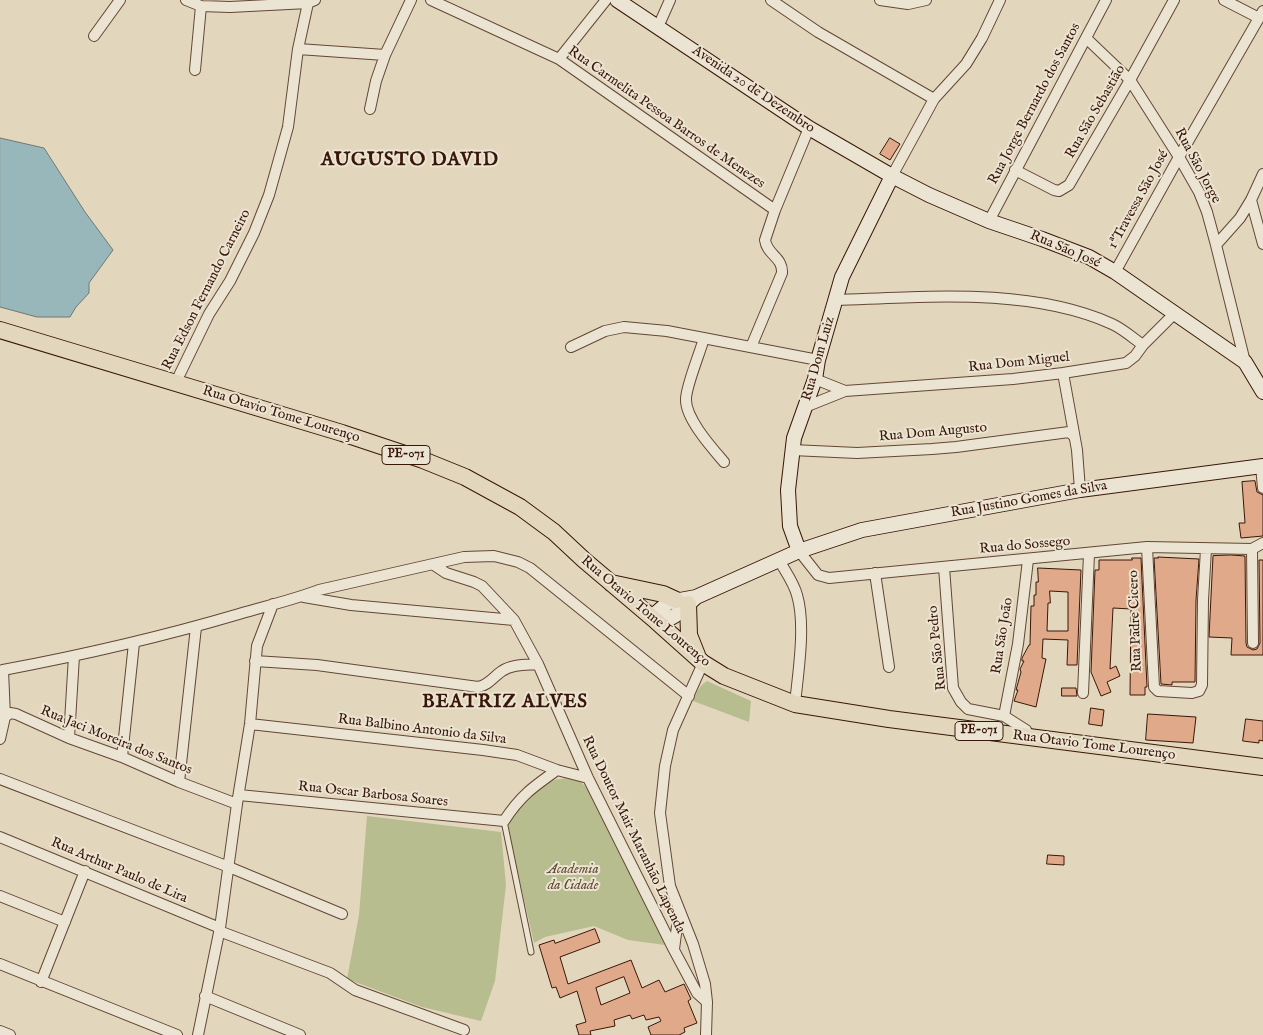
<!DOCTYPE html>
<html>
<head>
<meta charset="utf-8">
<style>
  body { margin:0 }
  canvas { display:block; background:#e2d6bc }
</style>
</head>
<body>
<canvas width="1263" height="1035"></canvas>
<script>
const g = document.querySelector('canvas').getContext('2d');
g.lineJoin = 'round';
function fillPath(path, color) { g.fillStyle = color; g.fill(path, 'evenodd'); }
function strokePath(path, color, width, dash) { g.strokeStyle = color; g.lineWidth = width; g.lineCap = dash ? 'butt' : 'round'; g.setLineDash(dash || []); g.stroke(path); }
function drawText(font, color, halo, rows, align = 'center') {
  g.font = font + ' "IM FELL English",serif'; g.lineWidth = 4; g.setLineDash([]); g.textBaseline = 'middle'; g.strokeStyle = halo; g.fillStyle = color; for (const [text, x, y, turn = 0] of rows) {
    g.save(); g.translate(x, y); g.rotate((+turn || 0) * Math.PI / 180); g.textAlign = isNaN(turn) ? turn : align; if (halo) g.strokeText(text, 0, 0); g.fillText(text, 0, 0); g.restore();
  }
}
const green = new Path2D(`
  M 707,681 L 751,701 L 749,722 L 693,701 C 696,693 699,686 707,681 Z
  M 567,778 L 579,780 L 586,787 L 665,945 L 628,940 L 594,926 L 545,937 L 534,943 L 511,843 L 508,821 L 512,811 L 541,784 L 553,780 Z
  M 367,816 L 501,832 L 506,885 L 495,981 L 481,1021 L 422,1007 L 347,979 L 359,915 Z`);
const water = new Path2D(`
  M 0,138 L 44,148 L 85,212 L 113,250 L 89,283 L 89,293 L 76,307 L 70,317 L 37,317 L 0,307 Z`);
const building = new Path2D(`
  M 890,138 L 900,144 L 890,160 L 880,154 Z
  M 1255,481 L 1257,492 L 1263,495 L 1263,536 L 1241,538 L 1239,523 L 1245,523 L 1242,482 Z
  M 1231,555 L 1245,556 L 1246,643 L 1247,647 L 1253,650 L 1257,649 L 1260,643 L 1259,560 L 1263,560 L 1263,655 L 1231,655 L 1232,638 L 1209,637 L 1213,556 Z
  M 1158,557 L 1199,559 L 1196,600 L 1195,682 L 1172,682 L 1172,685 L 1161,684 L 1154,558 L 1158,558 Z
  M 1132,558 L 1141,558 L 1147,687 L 1145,687 L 1145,695 L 1130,695 L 1131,609 L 1113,608 L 1110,669 L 1116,666 L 1120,676 L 1107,682 L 1111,692 L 1101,696 L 1091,672 L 1095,570 L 1099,570 L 1099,560 L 1132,560 Z
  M 1038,568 L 1081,570 L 1077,665 L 1067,665 L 1068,640 L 1043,639 L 1042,658 L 1046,659 L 1036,707 L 1014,701 L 1018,690 L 1016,690 L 1021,672 L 1020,669 L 1024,661 L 1022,661 L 1022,658 L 1029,645 L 1030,645 L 1031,606 L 1034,606 L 1034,595 L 1036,595 L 1036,582 L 1038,582 ZM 1050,591 L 1068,592 L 1068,631 L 1047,631 L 1048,603 L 1050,603 Z
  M 1062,688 L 1076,688 L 1077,696 L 1062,696 Z
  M 1091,708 L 1104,710 L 1102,726 L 1089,724 Z
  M 1148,714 L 1196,717 L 1193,743 L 1146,740 Z
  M 1246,719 L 1263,721 L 1263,741 L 1259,740 L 1259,743 L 1243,741 Z
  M 1048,855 L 1064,856 L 1064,865 L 1047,864 Z
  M 595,929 L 600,942 L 560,957 L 568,984 L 631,960 L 642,988 L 659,980 L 665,992 L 684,984 L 691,999 L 688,1001 L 697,1023 L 684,1028 L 685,1032 L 679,1035 L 651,1035 L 648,1027 L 661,1021 L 659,1017 L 646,1020 L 644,1015 L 632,1019 L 630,1015 L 614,1020 L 615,1026 L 590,1031 L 591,1035 L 579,1035 L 576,1025 L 586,1022 L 577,991 L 560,998 L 556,987 L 552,988 L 539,945 L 554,940 L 555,943 ZM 624,977 L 630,993 L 601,1005 L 596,988 Z`);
const lane = new Path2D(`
  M 504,821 L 531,952`);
const street = new Path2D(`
  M 186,0 L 201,6 L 230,7 L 308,3 L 315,0
  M 431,0 L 559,59 L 775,210
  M 771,0 L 818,32 L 934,99
  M 880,0 L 908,4 L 926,0
  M 1224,0 L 1259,18
  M 658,27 L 670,0
  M 94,36 L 120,0
  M 1086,38 L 1130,80 L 1179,157 L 1199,192 L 1207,212 L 1216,245 L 1245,362
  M 298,49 L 385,55
  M 559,59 L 606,0
  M 195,70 L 201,6
  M 370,109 L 376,81 L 385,55 L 411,0
  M 1015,170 L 1054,190 L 1059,191 L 1069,185 L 1130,80 L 1174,0
  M 892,176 L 934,99 L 966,64 L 982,38 L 1000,0
  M 1251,200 L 1263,244
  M 989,221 L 1106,0
  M 1216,245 L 1240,218 L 1251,200 L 1263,174
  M 1115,272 L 1179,157 L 1263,11
  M 836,300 C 924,297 1030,287 1112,324 C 1123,329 1133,338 1143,345
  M 704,338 C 700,353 686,386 686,399 C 685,418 712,448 724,462
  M 571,347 L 605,331 L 624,327 L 667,331 L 818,360
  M 751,347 L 782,273 C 783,257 767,255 765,240 L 775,210 L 809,128
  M 1063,373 L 1077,450 L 1080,490
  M 815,379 L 845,391
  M 175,384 L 209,314 L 230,281 L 254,233 L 269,195 L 288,127 L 298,49 L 308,3
  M 805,407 L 845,391 L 1013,379 L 1063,373 L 1126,363 L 1135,356 L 1143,345 L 1174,314
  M 792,450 L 857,453 L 932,449 L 956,447 L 1069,432 L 1074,436
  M 1261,466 L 1263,488
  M 1147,547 L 1154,687 L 1158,691 L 1192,693 L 1199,691 L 1202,685 L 1203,600 L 1206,549
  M 1252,549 L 1253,643
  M 799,551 L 818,575 L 829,578 L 1147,547 L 1252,549 L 1263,543
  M 779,560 C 785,571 794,583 797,595 C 806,625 798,673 795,704
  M 434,565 L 446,573 L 474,582 L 482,586 L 514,620 L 538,664 L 588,778 L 674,950 L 697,993 L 707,1002
  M 944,567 L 953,688 L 961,702 L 968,709 L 1004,716 L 1026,730 L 1030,738
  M 875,573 L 889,667
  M 304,597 L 351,605 L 514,620
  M 255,661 L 317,665 L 478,687 C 489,685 493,677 502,671 C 512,664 526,665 538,664
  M 703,663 L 673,730 L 665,766 L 660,813 L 670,886 L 693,944 L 705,984 L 707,1002 L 706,1035
  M 1083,693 L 1089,554
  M 1004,716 L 1018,644 L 1028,560
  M 5,717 L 10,713 L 16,714 L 69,738 L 122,757 L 179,782 L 237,804
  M 250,724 L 483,750 L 517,755 L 557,770 L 588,778
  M 69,738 L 74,656
  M 0,739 L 5,717 L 3,670 C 83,655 161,637 239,614 C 266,606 293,600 319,590 L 464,557 L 494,556 L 518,562 L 530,568 L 689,696
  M 122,757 L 134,643
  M 0,779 L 229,867 L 342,914
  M 179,782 L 196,627
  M 239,795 L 504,821 C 520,796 533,787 557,770
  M 0,837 L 220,928
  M 0,896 L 65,922
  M 219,931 L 330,973 L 355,990 L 464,1030
  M 674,949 L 679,911
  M 0,964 L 177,1035
  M 41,982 L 85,871
  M 205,996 L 300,1035
  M 0,1031 L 10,1035
  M 198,1035 L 220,928 L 237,804 L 250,724 L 257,646 L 273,604`);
const secondary = new Path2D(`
  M 617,0 L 809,128 L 892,176 L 929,195 L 989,221 L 1042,239 L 1089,257 L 1115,272 L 1245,362 L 1263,392
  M 799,551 L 790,526 L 788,490 L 794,438 L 815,379 L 818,360 L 842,277 L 892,176
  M 696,597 C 685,607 672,623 656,621 L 656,613 L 669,602 L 696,597 L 799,551 L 862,530 L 1080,490 L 1263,466`);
const primary = new Path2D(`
  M 0,330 L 342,433 L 423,460 L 465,477 L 520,507 L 554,532 L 584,560 L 656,621 L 703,663 L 724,676 L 795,704 L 889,719 L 1263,767
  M 611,583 L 663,594 L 676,600
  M 688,604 L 689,635 L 697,655`);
const shields = [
  [406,455,48],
  [979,731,48]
];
const shieldNames = [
  ["PE-071",406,455],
  ["PE-071",979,731]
];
const streetNames = [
  ["Avenida 20 de Dezembro",753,90,34],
  ["Rua Jorge Bernardo dos Santos",1035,104,-62],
  ["Rua São Sebastião",1096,112,-60],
  ["Rua Carmelita Pessoa Barros de Menezes",666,118,35],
  ["Rua São Jorge",1197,166,62],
  ["1ªTravessa São José",1139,200,-61],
  ["Rua São José",1065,250,23],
  ["Rua Edson Fernando Carneiro",207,290,-63],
  ["Rua Dom Luiz",819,359,-74],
  ["Rua Dom Miguel",1019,363,-6],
  ["Rua Otavio Tome Lourenço",281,415,17],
  ["Rua Dom Augusto",933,433,-5],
  ["Rua Justino Gomes da Silva",1029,500,-10],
  ["Rua do Sossego",1025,546,-5],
  ["Rua Otavio Tome Lourenço",645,612,40],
  ["Rua Padre Cicero",1136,621,-92],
  ["Rua São João",1003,636,-81],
  ["Rua São Pedro",938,648,-96],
  ["Rua Balbino Antonio da Silva",422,730,7],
  ["Rua Jaci Moreira dos Santos",116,741,22],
  ["Rua Otavio Tome Lourenço",1094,746,7],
  ["Rua Oscar Barbosa Soares",373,795,6],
  ["Rua Doutor Mair Maranhão Lapenda",633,835,64],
  ["Rua Arthur Paulo de Lira",119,871,23]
];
const parkNames = [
  ["Academia",573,870],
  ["da Cidade",573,886]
];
const districtNames = [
  ["AUGUSTO DAVID",410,161],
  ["BEATRIZ ALVES",505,703]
];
fillPath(green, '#b7bd8e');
fillPath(water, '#98b7ba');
strokePath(water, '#727773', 1);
fillPath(building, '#e0a989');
strokePath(building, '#391708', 1);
strokePath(lane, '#634735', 7);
strokePath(street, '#634735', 12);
strokePath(secondary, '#391708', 16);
strokePath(primary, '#391708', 18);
strokePath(lane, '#ece4d3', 5);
strokePath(street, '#ece4d3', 10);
strokePath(secondary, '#ece4d3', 14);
strokePath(primary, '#e2d6bc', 16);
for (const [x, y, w] of shields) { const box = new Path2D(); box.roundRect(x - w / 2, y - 9.5, w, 19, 4); g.fillStyle = '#ece4d3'; g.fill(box); strokePath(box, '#391708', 1); }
drawText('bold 12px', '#391708', null, shieldNames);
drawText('14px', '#391708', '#ece4d3', streetNames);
drawText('italic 14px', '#5f4930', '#ece4d3', parkNames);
g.letterSpacing = '1px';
drawText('bold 19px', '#391708', '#ece4d3', districtNames);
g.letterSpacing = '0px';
</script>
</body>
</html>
